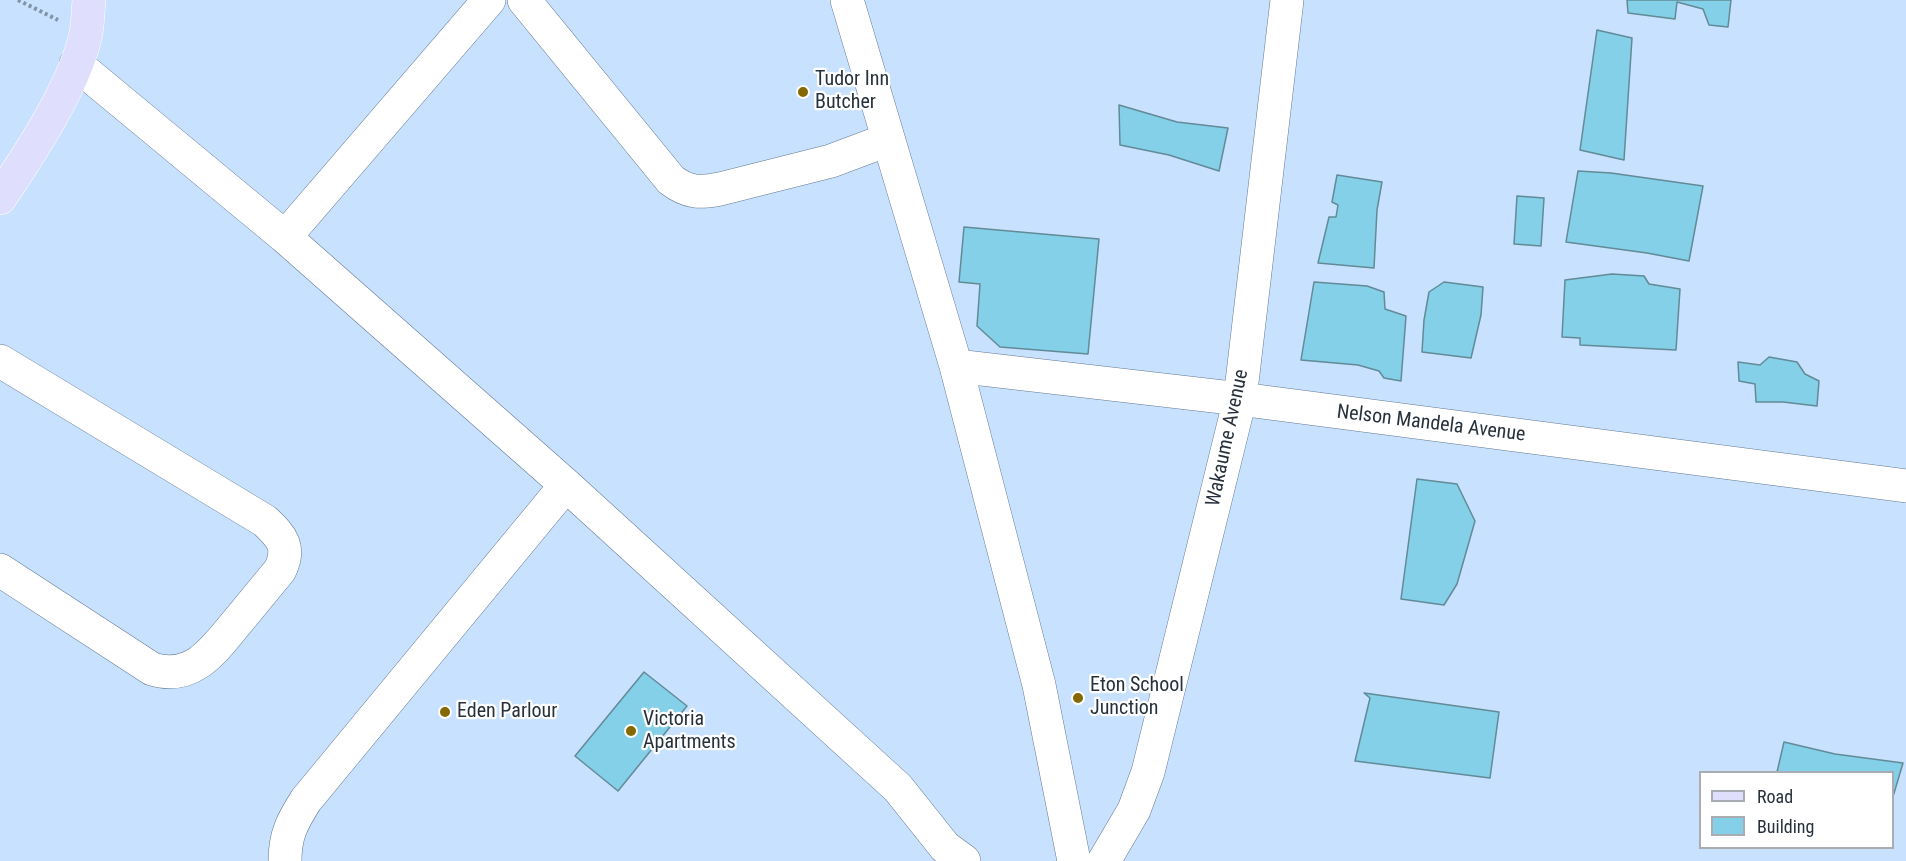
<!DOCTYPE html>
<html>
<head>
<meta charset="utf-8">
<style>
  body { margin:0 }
  #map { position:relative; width:1906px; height:861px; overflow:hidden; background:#c8e1fe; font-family:"Roboto Condensed",sans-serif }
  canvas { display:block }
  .legend { position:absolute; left:1699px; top:771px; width:195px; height:78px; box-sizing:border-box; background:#fff; border:2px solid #a9adb1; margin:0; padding:8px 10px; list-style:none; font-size:18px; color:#27313c }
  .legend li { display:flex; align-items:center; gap:12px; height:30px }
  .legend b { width:30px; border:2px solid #a9adb1 }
</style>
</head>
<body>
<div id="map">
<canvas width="1906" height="861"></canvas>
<ul class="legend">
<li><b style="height:8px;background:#dfdffd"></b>Road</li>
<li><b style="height:16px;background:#84d0e8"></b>Building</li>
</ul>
</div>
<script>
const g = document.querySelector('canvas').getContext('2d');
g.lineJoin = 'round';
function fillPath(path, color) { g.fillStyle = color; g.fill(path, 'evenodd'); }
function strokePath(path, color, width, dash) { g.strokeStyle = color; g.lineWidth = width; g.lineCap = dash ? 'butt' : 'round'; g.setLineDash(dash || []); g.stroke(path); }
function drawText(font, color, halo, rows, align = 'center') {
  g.font = font + ' "Roboto Condensed",sans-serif'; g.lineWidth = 4.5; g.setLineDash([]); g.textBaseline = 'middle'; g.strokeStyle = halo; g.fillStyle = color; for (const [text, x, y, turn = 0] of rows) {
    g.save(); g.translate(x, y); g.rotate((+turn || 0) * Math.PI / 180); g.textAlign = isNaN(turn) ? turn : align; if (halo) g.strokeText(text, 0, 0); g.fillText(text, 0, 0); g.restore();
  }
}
const building = new Path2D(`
  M 1627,0 L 1731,0 L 1728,27 L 1709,25 L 1703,9 L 1677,2 L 1675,19 L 1628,13 Z
  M 1597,30 L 1632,38 L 1624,160 L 1580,150 Z
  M 1119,105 L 1177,122 L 1228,128 L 1219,171 L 1169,155 L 1120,145 Z
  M 1578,171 L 1611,173 L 1703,186 L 1689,261 L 1647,253 L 1566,242 Z
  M 1337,175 L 1382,182 L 1377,210 L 1374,268 L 1318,263 L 1329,217 L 1336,217 L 1338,205 L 1332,202 Z
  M 1517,196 L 1544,198 L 1541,246 L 1514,244 Z
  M 964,227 L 1099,239 L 1088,354 L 1000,347 L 977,326 L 980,284 L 959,282 Z
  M 1612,274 L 1644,276 L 1649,284 L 1680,289 L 1676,350 L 1580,345 L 1580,338 L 1562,337 L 1565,280 Z
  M 1314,282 L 1367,286 L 1384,292 L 1385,309 L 1406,316 L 1401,381 L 1384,378 L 1379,371 L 1358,365 L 1301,360 Z
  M 1444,282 L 1483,287 L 1481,315 L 1471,358 L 1422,352 L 1424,320 L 1429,292 Z
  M 1769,357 L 1797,362 L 1805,374 L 1819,381 L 1817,406 L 1783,402 L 1756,402 L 1755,384 L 1739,381 L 1738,362 L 1760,365 Z
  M 1417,479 L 1457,484 L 1475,521 L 1457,584 L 1444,605 L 1401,599 Z
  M 644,672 L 687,706 L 618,791 L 575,756 Z
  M 1364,693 L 1499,712 L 1490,778 L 1355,761 L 1370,698 Z
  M 1784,742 L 1835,754 L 1903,763 L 1892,800 L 1892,772 L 1777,772 Z`);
const path = new Path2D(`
  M 18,0 L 58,20`);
const minor = new Path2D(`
  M 524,0 L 671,180 C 688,193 700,193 720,189 L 831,161 L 887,140
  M 847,0 L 956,366 L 1039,685 L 1074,861
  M 76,64 L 285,237 L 566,485 L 898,788 L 945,847 L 964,861
  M 285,237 L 489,0
  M 0,361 L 265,521 C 282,537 291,547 280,570 C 266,587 252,604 238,621 C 215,648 194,682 152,669 L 0,570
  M 956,366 L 1240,399 L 1906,486
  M 285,861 C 285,835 292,822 306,800 L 566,485
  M 1104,861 L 1134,810 L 1148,772 L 1240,399 L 1287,0`);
const major = new Path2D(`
  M 0,198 C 29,155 76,84 86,33 C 88,22 88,11 89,0`);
const markers = [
  [803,92,6,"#856802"],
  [1078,698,6,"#856802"],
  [445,712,6,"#856802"],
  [631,731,6,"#856802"]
];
const poiNames = [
  ["Tudor Inn",815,80],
  ["Butcher",815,103],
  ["Eton School",1090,686],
  ["Junction",1090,709],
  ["Eden Parlour",457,712],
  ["Victoria",643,720],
  ["Apartments",643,743]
];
const streetNames = [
  ["Nelson Mandela Avenue",1431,424,7],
  ["Wakaume Avenue",1228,438,-78]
];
fillPath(building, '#84d0e8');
strokePath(building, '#628a97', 1.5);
strokePath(minor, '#627892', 34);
strokePath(major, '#fff', 34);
strokePath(path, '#8193a8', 4, [3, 3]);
strokePath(minor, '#fff', 33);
strokePath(major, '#dfdffd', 33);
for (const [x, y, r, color] of markers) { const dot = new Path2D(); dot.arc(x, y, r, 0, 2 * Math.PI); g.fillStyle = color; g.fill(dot); strokePath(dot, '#fff', 2); }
drawText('20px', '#27313c', '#fff', poiNames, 'left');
drawText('20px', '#27313c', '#fff', streetNames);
</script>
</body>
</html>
